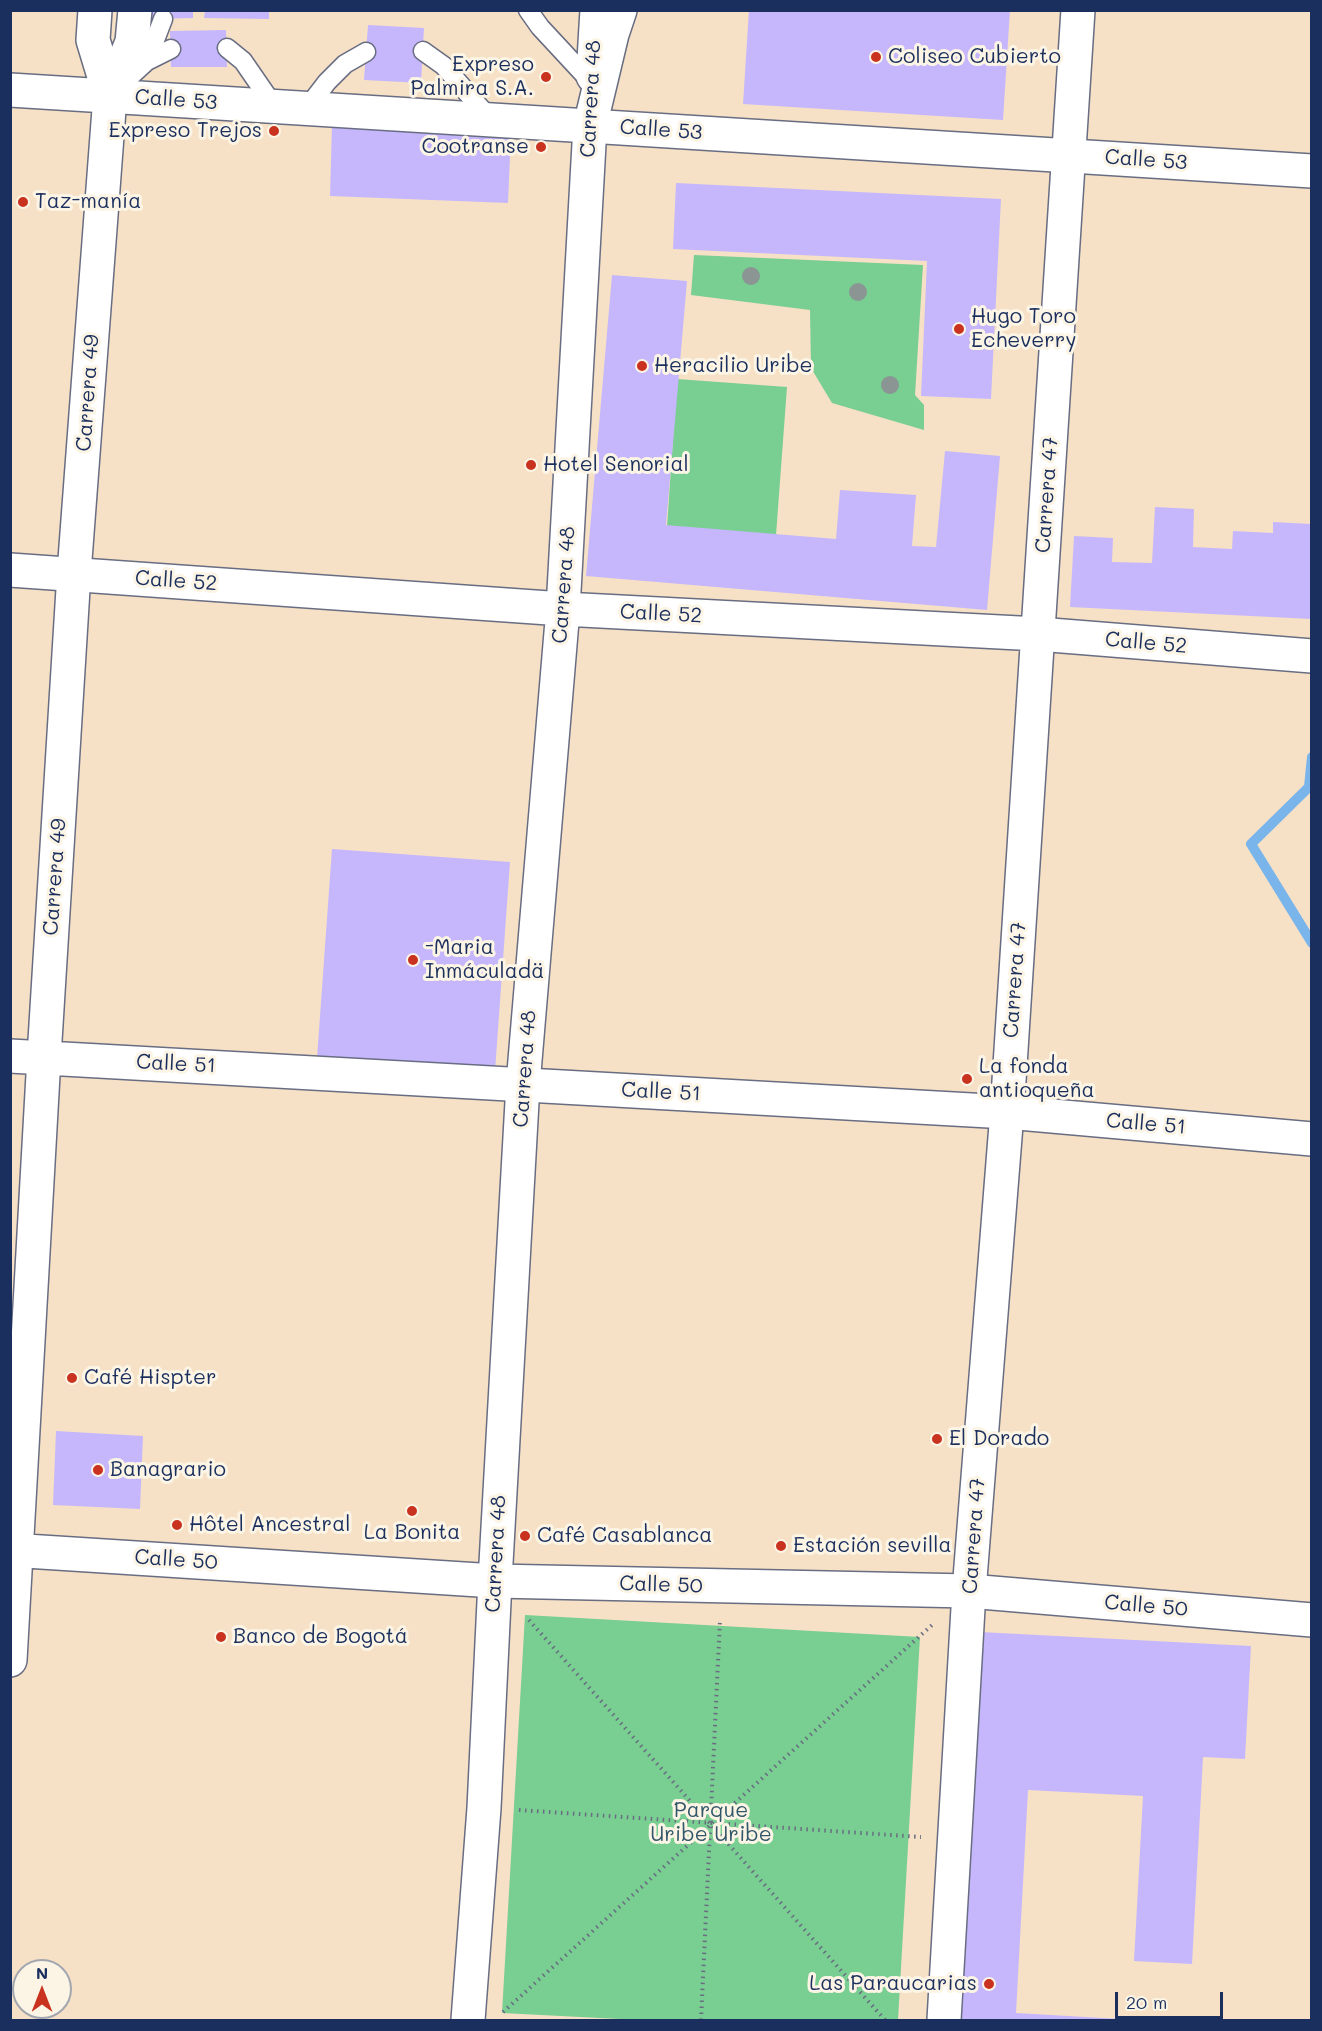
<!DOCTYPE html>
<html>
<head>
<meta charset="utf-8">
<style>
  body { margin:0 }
  #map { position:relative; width:1322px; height:2031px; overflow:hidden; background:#f6e1c6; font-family:Mali,sans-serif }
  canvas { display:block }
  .frame { position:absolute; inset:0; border:12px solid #1b2f5e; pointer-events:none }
  .north { position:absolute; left:12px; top:1959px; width:60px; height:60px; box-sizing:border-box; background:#fcf5e5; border:2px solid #a2a6af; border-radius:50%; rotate:0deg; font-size:16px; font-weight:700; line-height:24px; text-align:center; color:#1b2f5e }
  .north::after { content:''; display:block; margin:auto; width:21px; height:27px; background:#c8321e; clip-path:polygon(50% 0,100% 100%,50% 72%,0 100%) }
  .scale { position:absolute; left:1115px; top:1992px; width:108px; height:27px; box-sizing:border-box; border:3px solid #1b2f5e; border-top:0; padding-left:8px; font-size:18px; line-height:21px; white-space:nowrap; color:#1b2f5e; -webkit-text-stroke:4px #fcf5e5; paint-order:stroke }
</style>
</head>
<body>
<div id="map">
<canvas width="1322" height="2031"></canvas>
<div class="frame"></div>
<div class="north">N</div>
<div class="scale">20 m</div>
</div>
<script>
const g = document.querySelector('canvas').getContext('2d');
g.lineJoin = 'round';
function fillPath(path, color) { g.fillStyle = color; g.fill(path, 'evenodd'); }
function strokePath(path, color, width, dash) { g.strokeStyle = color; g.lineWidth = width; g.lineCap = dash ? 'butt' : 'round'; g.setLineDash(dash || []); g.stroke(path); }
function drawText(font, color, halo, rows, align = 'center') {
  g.font = font + ' Mali,sans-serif'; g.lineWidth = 6; g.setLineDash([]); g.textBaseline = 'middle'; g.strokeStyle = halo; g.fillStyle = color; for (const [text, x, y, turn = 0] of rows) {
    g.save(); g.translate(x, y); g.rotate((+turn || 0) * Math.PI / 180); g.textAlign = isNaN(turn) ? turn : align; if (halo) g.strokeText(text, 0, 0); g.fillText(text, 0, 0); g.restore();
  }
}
const green = new Path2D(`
  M 694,255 L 923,265 L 915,395 L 924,405 L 924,430 L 832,403 L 811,368 L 810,310 L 691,295 Z
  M 677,379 L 787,387 L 776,535 L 667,527 Z
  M 525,1615 L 920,1637 L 898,2020 L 639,2020 L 502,2013 Z`);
const stream = new Path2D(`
  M 1312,757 L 1309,787 L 1251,844 L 1312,943`);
const building = new Path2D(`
  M 152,10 L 193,10 L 193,18 L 152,19 Z
  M 205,10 L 269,10 L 269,19 L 204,18 Z
  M 749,10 L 1010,10 L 1003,120 L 743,104 Z
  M 368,25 L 424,28 L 421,83 L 364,80 Z
  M 226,30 L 227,67 L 171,67 L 170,31 Z
  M 332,125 L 511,132 L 508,203 L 330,196 Z
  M 676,183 L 1001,199 L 991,399 L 921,396 L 927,261 L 673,249 Z
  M 612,275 L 687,281 L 666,525 L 836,539 L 840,490 L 916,495 L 912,546 L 936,547 L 945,451 L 1000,456 L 987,610 L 586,576 Z
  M 1155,507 L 1194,509 L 1193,547 L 1232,549 L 1233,531 L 1273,533 L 1273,522 L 1311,524 L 1311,619 L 1070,607 L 1074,536 L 1113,538 L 1112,562 L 1152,563 Z
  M 332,849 L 510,862 L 495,1071 L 317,1058 Z
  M 56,1431 L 143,1436 L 140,1509 L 53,1505 Z
  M 980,1632 L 1251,1646 L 1245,1759 L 1203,1757 L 1192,1964 L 1134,1961 L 1143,1796 L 1028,1790 L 1016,2013 L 1121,2019 L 1121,2020 L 959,2020 Z`);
const path = new Path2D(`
  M 529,1620 L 885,2020
  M 519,1810 L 921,1837
  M 503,2012 L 932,1625
  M 701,2020 L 720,1620`);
const lane = new Path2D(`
  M 528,10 L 540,27 L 592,83
  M 227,48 L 243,61 L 274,106
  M 423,51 L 444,66 L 490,119
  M 147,61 L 163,19
  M 122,84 L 147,61 L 171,49
  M 307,108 L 327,82 L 345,64 L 366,52`);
const street = new Path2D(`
  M 95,10 L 93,40 L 110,96
  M 593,76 L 597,10
  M 10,90 L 1312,171
  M 1038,634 L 1312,656
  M 10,1056 L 1007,1112 L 1312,1139
  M 10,1550 L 495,1581 L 969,1591 L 1312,1620
  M 10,1660 L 44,1057 L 74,573 L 110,96 L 132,42 L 135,10`);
const secondary = new Path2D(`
  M 10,570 L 563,609 L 1038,634
  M 468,2020 L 484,1808 L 495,1581 L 523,1084 L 563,609 L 590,126 L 612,34 L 620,10
  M 944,2020 L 969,1591 L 1007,1112 L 1078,10`);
const trees = [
  [751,276],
  [858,292],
  [890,385]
];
const markers = [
  [876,57,6,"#c8321e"],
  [546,77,6,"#c8321e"],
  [274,131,6,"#c8321e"],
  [541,147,6,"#c8321e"],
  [23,202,6,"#c8321e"],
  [959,329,6,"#c8321e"],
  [642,366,6,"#c8321e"],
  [531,465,6,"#c8321e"],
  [413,960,6,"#c8321e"],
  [967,1079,6,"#c8321e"],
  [72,1378,6,"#c8321e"],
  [937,1439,6,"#c8321e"],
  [98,1470,6,"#c8321e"],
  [412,1511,6,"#c8321e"],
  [177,1525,6,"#c8321e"],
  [525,1536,6,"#c8321e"],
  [781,1546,6,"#c8321e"],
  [221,1637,6,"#c8321e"],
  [989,1984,6,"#c8321e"]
];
const poiNames = [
  ["Coliseo Cubierto",888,57],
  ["Expreso",534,65,"right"],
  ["Palmira S.A.",534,89,"right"],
  ["Expreso Trejos",262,131,"right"],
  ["Cootranse",529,147,"right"],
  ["Taz-manía",35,202],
  ["Hugo Toro",971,317],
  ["Echeverry",971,341],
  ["Heracilio Uribe",654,366],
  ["Hotel Senorial",543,465],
  ["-Maria",425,948],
  ["Inmáculadä",425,972],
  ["La fonda",979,1067],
  ["antioqueña",979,1091],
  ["Café Hispter",84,1378],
  ["El Dorado",949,1439],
  ["Banagrario",110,1470],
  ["Hôtel Ancestral",189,1525],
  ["La Bonita",412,1533,"center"],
  ["Café Casablanca",537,1536],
  ["Estación sevilla",793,1546],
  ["Banco de Bogotá",233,1637],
  ["Las Paraucarias",977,1984,"right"]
];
const streetNames = [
  ["Carrera 48",591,99,-87],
  ["Calle 53",176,100,4],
  ["Calle 53",661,130,4],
  ["Calle 53",1146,160,4],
  ["Carrera 49",88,393,-86],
  ["Carrera 47",1047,495,-86],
  ["Calle 52",176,581,4],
  ["Carrera 48",564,585,-86],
  ["Calle 52",661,614,3],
  ["Calle 52",1146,643,5],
  ["Carrera 49",55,877,-86],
  ["Carrera 47",1015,980,-86],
  ["Calle 51",176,1064,3],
  ["Carrera 48",525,1069,-86],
  ["Calle 51",661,1092,3],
  ["Calle 51",1146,1124,5],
  ["Carrera 47",974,1536,-86],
  ["Carrera 48",496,1554,-87],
  ["Calle 50",176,1560,4],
  ["Calle 50",661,1585,2],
  ["Calle 50",1146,1606,5]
];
const parkNames = [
  ["Parque",711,1811],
  ["Uribe Uribe",711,1835]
];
fillPath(green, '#79ce91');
strokePath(stream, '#79b4ea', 10);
fillPath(building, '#c6b7fc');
strokePath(lane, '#686d82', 21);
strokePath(street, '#686d82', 36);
strokePath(secondary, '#686d82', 36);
strokePath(path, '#686d82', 4, [1.5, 4.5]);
strokePath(lane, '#fff', 18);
strokePath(street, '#fff', 33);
strokePath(secondary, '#fff', 33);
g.fillStyle = '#8a9594';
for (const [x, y] of trees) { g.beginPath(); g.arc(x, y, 9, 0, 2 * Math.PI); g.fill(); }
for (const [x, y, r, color] of markers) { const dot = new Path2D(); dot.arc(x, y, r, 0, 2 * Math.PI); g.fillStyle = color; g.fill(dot); strokePath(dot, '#fcf5e5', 2); }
drawText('21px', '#1b2f5e', '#fcf5e5', poiNames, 'left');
drawText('21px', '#1b2f5e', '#fcf5e5', streetNames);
drawText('21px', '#32576b', '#fcf5e5', parkNames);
</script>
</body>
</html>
